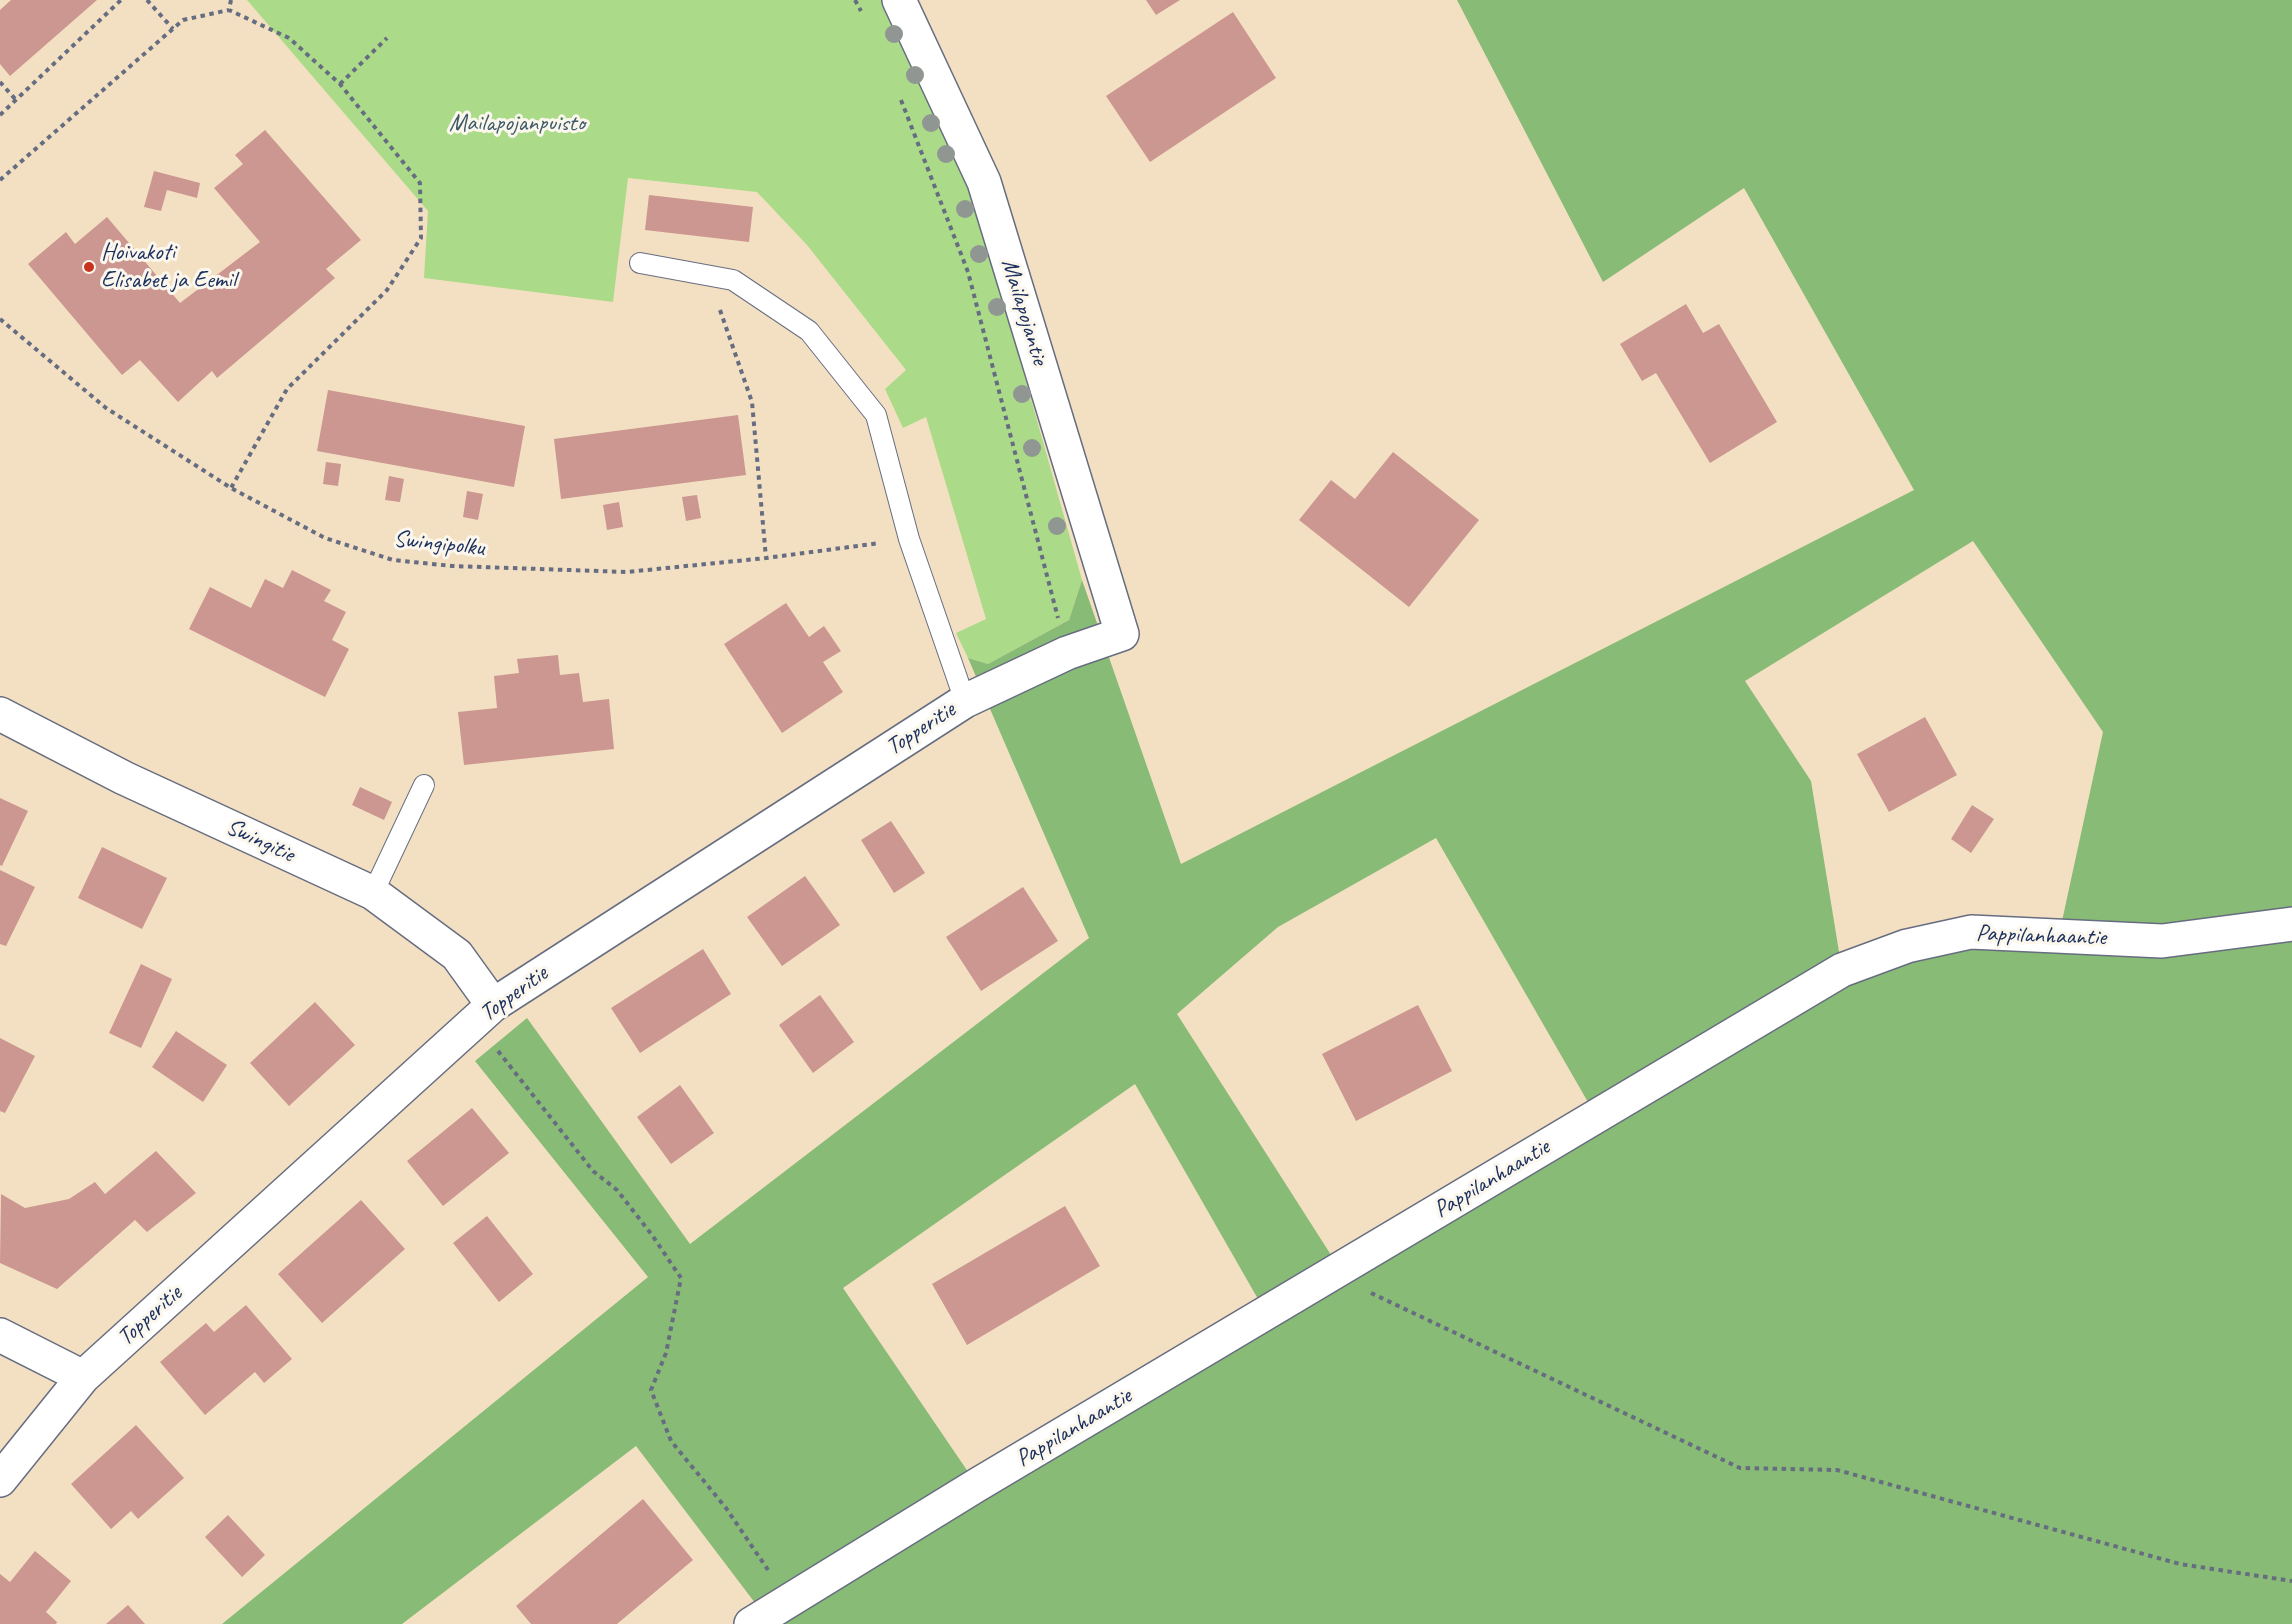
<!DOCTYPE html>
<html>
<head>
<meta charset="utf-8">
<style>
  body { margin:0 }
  canvas { display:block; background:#f3e0c2 }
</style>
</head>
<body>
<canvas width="2292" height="1624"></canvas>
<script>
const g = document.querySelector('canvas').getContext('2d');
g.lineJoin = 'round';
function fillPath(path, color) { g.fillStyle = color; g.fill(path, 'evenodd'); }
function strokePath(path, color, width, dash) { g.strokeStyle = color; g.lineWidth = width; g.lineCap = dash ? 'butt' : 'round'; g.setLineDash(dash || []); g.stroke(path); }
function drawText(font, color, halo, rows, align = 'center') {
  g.font = font + ' Caveat,sans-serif'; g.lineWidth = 6; g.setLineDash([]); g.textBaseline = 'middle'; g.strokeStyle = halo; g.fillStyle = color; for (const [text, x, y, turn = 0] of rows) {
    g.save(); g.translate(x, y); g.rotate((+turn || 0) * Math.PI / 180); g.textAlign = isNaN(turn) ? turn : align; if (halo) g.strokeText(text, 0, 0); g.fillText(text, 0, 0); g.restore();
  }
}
const green = new Path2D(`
  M 247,0 L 888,0 L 970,183 L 1082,580 L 1069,620 L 988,664 L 968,658 L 956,633 L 986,619 L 926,417 L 903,428 L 885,389 L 906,370 L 807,245 L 757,192 L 628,178 L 613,302 L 424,278 L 428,211 Z`);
const forest = new Path2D(`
  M 1457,0 L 2292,0 L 2292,1624 L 771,1624 L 636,1446 L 402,1624 L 222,1624 L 648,1277 L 475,1061 L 527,1018 L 690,1244 L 1089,938 L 968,658 L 988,664 L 1069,620 L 1082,580 L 1181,864 L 1914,490 L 1744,188 L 1603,282 ZM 1973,541 L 2103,732 L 2059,935 L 1971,932 L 1842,970 L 1811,781 L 1745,681 ZM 1436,838 L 1596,1116 L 1340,1269 L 1177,1014 L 1278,927 ZM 1135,1084 L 1266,1313 L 977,1485 L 843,1288 Z`);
const building = new Path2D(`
  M 11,0 L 97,0 L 10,76 L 0,64 L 0,10 Z
  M 1146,0 L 1180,0 L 1156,15 Z
  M 1233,12 L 1276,78 L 1150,162 L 1106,96 Z
  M 265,130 L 361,240 L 326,269 L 335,278 L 217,378 L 212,371 L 178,402 L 140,360 L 122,375 L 28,264 L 66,232 L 75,244 L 107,217 L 180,303 L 260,242 L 214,188 L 243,164 L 235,155 Z
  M 154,171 L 200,183 L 197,198 L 167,190 L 161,211 L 144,207 Z
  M 649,195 L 753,207 L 749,242 L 645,230 Z
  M 1686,304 L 1703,333 L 1719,324 L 1777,422 L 1710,463 L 1656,373 L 1642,381 L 1620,344 Z
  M 328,390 L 525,426 L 514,487 L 317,451 Z
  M 738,415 L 746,475 L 561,499 L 554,439 Z
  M 1393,452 L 1479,520 L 1409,607 L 1299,520 L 1331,480 L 1355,499 Z
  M 326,462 L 341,464 L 338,486 L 323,484 Z
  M 389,476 L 404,479 L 400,502 L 385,500 Z
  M 467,491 L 483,494 L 478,520 L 463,517 Z
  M 697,495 L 701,518 L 686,521 L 682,497 Z
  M 619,502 L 623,527 L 607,530 L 603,505 Z
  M 292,570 L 331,590 L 324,601 L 346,612 L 332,640 L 349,649 L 325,697 L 189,629 L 210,587 L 251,608 L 265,579 L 283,588 Z
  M 786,603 L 809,637 L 824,626 L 841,651 L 823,662 L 843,692 L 782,733 L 724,644 Z
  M 558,655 L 560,675 L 579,673 L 583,702 L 609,699 L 614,749 L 464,765 L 458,712 L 497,708 L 494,676 L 519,673 L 517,659 Z
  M 1925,717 L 1957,775 L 1889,812 L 1857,754 Z
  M 360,787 L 392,802 L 384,820 L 352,805 Z
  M 0,798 L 28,811 L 2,866 L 0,865 Z
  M 1972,805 L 1994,819 L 1971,853 L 1951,839 Z
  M 891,821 L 925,873 L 894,893 L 861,840 Z
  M 102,847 L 167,878 L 142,929 L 78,898 Z
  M 0,870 L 35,887 L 6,946 L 0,944 Z
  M 805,876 L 840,925 L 782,966 L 747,917 Z
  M 1023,887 L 1058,941 L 981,991 L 946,937 Z
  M 703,949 L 731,994 L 640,1053 L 611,1008 Z
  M 141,964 L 172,979 L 141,1048 L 109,1033 Z
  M 820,995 L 854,1042 L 813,1073 L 779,1025 Z
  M 315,1002 L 355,1045 L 289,1106 L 250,1063 Z
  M 1418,1005 L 1452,1071 L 1356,1121 L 1322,1054 Z
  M 176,1031 L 227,1065 L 203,1102 L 152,1067 Z
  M 0,1038 L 35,1056 L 5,1113 L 0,1111 Z
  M 680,1085 L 714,1133 L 671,1164 L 637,1117 Z
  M 472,1108 L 509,1153 L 443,1206 L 407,1161 Z
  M 156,1151 L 196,1193 L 147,1232 L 135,1220 L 57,1289 L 0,1263 L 1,1194 L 25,1208 L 69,1199 L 95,1182 L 105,1194 Z
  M 361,1200 L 405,1249 L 322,1323 L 278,1274 Z
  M 1065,1206 L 1100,1266 L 967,1345 L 932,1284 Z
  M 487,1216 L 533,1274 L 499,1302 L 453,1243 Z
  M 246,1305 L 292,1359 L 264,1383 L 255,1372 L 205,1415 L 160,1362 L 206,1323 L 214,1332 Z
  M 136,1425 L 184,1478 L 138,1519 L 131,1511 L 111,1529 L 71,1484 Z
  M 643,1499 L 693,1560 L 617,1624 L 531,1624 L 516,1606 Z
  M 228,1515 L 265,1555 L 242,1577 L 205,1537 Z
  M 35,1551 L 71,1581 L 46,1612 L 57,1622 L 56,1624 L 0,1624 L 0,1574 L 10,1582 Z
  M 128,1605 L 145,1624 L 106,1624 Z`);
const path = new Path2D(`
  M 147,0 L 173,29
  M 231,0 L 229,10 L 289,38 L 340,84 L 420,183 L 421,238 L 387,290 L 287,389 L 231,488
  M 855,0 L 861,11
  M 0,82 L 16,100
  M 340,84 L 387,38
  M 901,100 L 968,272 L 1058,618
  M 0,115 L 121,0
  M 0,180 L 183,20 L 229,10
  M 720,310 L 752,402 L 766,558
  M 0,319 L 106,408 L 231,488 L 325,538 L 393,560 L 452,566 L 627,572 L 766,558 L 880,543
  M 498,1051 L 593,1171 L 617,1190 L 652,1235 L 681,1278 L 666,1353 L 651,1390 L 671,1441 L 726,1508 L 768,1570
  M 1371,1293 L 1740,1468 L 1837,1470 L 2180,1564 L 2292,1581`);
const lane = new Path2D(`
  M 640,263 L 733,280 L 809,331 L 876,415 L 909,539 L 965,701
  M 373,893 L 424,785`);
const street = new Path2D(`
  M 0,714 L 124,778 L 373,893 L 457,955 L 493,1005
  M 0,1335 L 83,1377
  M 0,1480 L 83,1377 L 493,1005 L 965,701 L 1067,653 L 1122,634 L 984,182 L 899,0
  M 751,1624 L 977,1485 L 1842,970 L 1907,946 L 1971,932 L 2162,941 L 2292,924`);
const trees = [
  [894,34],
  [915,75],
  [931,123],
  [946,154],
  [965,209],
  [979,254],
  [997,307],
  [1022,394],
  [1032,448],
  [1057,526]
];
const markers = [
  [89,267,6,"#c8321e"]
];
const parkNames = [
  ["Mailapojanpuisto",517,124]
];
const poiNames = [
  ["Hoivakoti",101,253],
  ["Elisabet ja Eemil",101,281]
];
const streetNames = [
  ["Mailapojantie",1024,312,73],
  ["Swingipolku",439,544,6],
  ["Topperitie",921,729,-33],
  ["Swingitie",260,841,25],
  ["Pappilanhaantie",2041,936,2],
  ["Topperitie",514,994,-36],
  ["Pappilanhaantie",1492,1179,-31],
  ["Topperitie",150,1316,-42],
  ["Pappilanhaantie",1074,1428,-31]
];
fillPath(green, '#abdb89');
fillPath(forest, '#88bb75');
fillPath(building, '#cb9790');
strokePath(lane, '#676d81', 22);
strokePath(street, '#676d81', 36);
strokePath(path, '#676d81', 4, [4.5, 4.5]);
strokePath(lane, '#fff', 20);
strokePath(street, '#fff', 33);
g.fillStyle = '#909691';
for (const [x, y] of trees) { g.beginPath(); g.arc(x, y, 9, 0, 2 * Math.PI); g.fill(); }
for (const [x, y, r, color] of markers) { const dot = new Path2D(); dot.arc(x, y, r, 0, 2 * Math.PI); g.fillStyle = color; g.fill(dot); strokePath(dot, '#fbf7ec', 2); }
drawText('24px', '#3f5a69', '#fbf7ec', parkNames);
drawText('24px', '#1b2f5e', '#fbf7ec', poiNames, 'left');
drawText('24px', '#1b2f5e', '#fbf7ec', streetNames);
</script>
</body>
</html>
